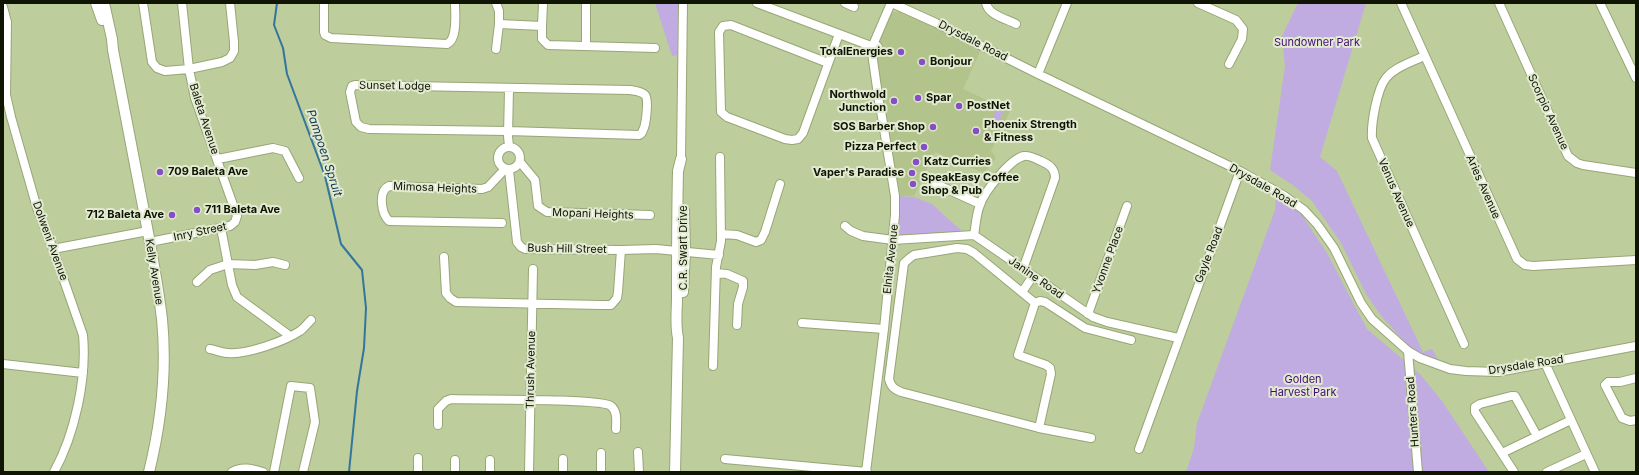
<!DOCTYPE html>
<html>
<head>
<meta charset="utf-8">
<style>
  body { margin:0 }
  #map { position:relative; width:1639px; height:475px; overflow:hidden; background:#bdcd9c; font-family:Inter,sans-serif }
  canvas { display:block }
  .frame { position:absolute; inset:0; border:4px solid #0f1403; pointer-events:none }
</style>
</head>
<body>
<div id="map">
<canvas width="1639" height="475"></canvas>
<div class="frame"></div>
</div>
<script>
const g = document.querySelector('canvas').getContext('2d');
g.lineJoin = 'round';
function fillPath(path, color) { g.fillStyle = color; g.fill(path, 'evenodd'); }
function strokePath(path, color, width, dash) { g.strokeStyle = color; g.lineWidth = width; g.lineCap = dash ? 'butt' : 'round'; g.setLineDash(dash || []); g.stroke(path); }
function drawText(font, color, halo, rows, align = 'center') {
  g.font = font + ' Inter,sans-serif'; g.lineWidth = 4; g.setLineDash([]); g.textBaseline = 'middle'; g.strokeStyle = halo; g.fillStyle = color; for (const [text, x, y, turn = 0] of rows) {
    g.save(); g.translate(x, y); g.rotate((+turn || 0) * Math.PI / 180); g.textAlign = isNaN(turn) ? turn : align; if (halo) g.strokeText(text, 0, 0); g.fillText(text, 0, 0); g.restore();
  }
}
const built = new Path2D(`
  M 899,11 L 981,49 L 963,89 L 1010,111 L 991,151 L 996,158 L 984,173 L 935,152 L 914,196 L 896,196 L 870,44 L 882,15 Z`);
const green = new Path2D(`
  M 655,3 L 678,3 L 677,55 L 672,56 Z
  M 1298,3 L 1366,3 L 1320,157 L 1337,171 L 1423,352 L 1432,349 L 1439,361 L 1416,354 L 1382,317 L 1366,294 L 1341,243 L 1312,201 L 1294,186 L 1270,170 L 1285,66 L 1282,36 Z
  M 998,105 L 1005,109 L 996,128 L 990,125 Z
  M 1276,195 L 1300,212 L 1327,253 L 1367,329 L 1420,374 L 1442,401 L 1489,472 L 1186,472 L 1194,448 L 1197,423 L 1275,210 Z
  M 896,196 L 914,197 L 932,204 L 965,234 L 895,238 Z`);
const stream = new Path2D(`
  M 277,3 L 274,25 L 283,48 L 287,74 L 325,176 L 341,244 L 362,270 L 366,308 L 364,348 L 357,391 L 349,472`);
const minor = new Path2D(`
  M 143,3 L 152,62 L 157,68 L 165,71 L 189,69 L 222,62 L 230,58 L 234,51 L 234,42 L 230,3
  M 324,3 L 324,32 L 325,35 L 331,38 L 447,44 C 458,39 455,14 455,3
  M 496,3 L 499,11 L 499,24 L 542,26 L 542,39 L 548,45 L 655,48
  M 757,3 L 871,46
  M 845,3 L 854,7
  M 986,3 C 988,15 1007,19 1016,24
  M 1198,3 L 1236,20 L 1243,29 L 1242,39 L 1229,64
  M 1401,3 L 1517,259 L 1525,265 L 1533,266 L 1636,260
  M 1499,3 L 1568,156 L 1577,163 L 1583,165 L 1636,173
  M 1600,3 L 1636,78
  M 3,7 L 7,22 L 6,95 L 11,117 L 37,208 L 53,249 L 83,335 C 87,378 75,434 54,472
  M 542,26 L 543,3
  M869.5 49a4.5 4.5 0 1 1 9 0a4.5 4.5 0 1 1-9 0Z
  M 873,45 L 891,3 L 894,4 L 936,23 L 1038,74 L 1240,171 L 1283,195 L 1304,210 L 1317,224 L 1334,248 L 1361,303 L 1372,319 L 1408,351 L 1420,358 L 1450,369 L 1466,371 L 1498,372 L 1636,346
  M 586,46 L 586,3
  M 496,49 L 499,24
  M 872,53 L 879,102
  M 1424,56 C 1412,62 1395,67 1386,78 C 1377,89 1371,124 1372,138 L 1464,344
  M 828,63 L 731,25 L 723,26 L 719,32 L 721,112 L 727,117 L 785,139 L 792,140 L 798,139 L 803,133 L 839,34
  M 1038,74 L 1067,3
  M 355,85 L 630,90 C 635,91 641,91 645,95 C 649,99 646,125 643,130 C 642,134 642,133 639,135 L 508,131 L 369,129 L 361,127 L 356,122 L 350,92 L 352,86 Z
  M 509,89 L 508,136 L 509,147
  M498 158a11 11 0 1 1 22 0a11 11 0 1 1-22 0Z
  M 218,159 L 273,148 L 285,151 L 299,178
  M 681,159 L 683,3
  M 520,162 L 535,180 L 538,206 L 547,212 L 650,215
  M 509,170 L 517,242 L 521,247 L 525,249 L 621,250
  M 936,184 L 980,204
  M 502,223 L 389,221 C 381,213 378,191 389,186 L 482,189 L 488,187 L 505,169
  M 845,226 L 851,231 L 863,236 L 893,240 L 974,235 L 1093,317 L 1107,322 L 1178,338
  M 221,228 L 232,285 L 237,297 L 290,336
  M 721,234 L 737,235 L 756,242 L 761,240 L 765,232 L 780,184
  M 974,235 C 976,225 976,214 980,205 C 984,192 1010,159 1024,156 C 1030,155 1036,159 1041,161 C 1050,165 1055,169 1055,178 L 1023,269
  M 150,242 L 230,226 L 235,222 L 237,216 L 195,98 L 189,69 L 182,3
  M 957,248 L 967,249 L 974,253 L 1035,303 L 1018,355 L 1046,365 L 1050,368 L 1051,374 L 1039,428 L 901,392 C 894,389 891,387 889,379 L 904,263 L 911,257 L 914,255 Z
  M 53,249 L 148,231
  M 444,257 L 446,293 L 450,298 L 456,302 L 601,305 L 611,305 L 617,298 L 618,292 L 621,250 L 656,249 L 719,255
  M 716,273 L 727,274 L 743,281 L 743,287 L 738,304 L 737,325
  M 197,282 L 210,270 L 228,264 L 255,265 L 273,262 L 285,265
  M 1022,292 L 1033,276
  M 1035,303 L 1040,301 L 1045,302 L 1085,328 L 1131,340
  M 1088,314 L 1127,206
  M 802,323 L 884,329
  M 210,349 C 216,350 222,353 228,353 C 246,355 285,341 300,331 C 304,328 307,324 311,320
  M 1408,351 L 1418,472
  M 1545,363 L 1595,472
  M 3,364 L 83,373
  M 713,366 L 716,267 L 721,241 L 720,157
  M 1636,378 L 1620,382 L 1608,382 L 1605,385 L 1622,418 L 1630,421 L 1636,420
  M 438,425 L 438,409 L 446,401 L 451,399 C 473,400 602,398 611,406 C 618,412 616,422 616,429
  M 1039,428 L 1091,438
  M 1139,449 L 1240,171
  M 638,452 L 639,472
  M 601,453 L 601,472
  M 1502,453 L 1571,420
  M 418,458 L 418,472
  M 563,459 L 563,472
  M 725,459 L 867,472
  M 232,472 C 242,466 252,469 263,472
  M 274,472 L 291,386 L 310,388 L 315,422 L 303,472
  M 455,472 L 455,460
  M 490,472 L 490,460
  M 529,472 L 533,269
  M 866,472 L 884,329 L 895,215 L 895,196 L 881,111
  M 1514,472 L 1475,412 L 1475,407 L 1480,404 L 1511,396 L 1515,396 L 1537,436
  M 1547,472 L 1586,454`);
const tertiary = new Path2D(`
  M 96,3 L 102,20
  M 104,3 L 112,39 L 113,50 C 122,99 132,147 141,196 C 149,237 157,277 162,319 C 167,370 161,423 149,472
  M 683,292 L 685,252 L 684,210
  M 675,472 L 678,338 C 675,324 677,311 677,298 C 677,255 677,213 678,171 L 681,159`);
const markers = [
  [901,52,4,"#864ec6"],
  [922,62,4,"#864ec6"],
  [918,98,4,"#864ec6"],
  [894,101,4,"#864ec6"],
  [959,106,4,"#864ec6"],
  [933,127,4,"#864ec6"],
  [976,131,4,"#864ec6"],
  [924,147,4,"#864ec6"],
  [916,162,4,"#864ec6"],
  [160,172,4,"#864ec6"],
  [912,173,4,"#864ec6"],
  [913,184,4,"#864ec6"],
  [197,210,4,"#864ec6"],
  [172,215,4,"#864ec6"]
];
const streetNames = [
  ["Drysdale Road",973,41,27],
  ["Sunset Lodge",395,86,1],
  ["Scorpio Avenue",1548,112,65],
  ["Baleta Avenue",204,119,72],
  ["Drysdale Road",1263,186,30],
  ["Aries Avenue",1483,187,66],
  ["Mimosa Heights",435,188,2],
  ["Venus Avenue",1396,193,66],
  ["Mopani Heights",593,214,2],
  ["Inry Street",200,232,-12],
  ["Dolweni Avenue",50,241,70],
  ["C.R. Swart Drive",684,248,-90],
  ["Bush Hill Street",567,249,1],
  ["Gayle Road",1209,255,-69],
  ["Elnita Avenue",891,259,-84],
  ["Yvonne Place",1108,260,-70],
  ["Kelly Avenue",154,272,81],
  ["Janine Road",1036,278,35],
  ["Drysdale Road",1526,365,-9],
  ["Thrush Avenue",531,370,-89],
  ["Hunters Road",1413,412,-94]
];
const parkNames = [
  ["Sundowner Park",1317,43],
  ["Golden",1303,380],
  ["Harvest Park",1303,393]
];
const poiNames = [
  ["TotalEnergies",893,52,"right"],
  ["Bonjour",930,62],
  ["Northwold",886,95,"right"],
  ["Junction",886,108,"right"],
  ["Spar",926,98],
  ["PostNet",967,106],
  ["Phoenix Strength",984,125],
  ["& Fitness",984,138],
  ["SOS Barber Shop",925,127,"right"],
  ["Pizza Perfect",916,147,"right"],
  ["Katz Curries",924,162],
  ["709 Baleta Ave",168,172],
  ["Vaper's Paradise",904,173,"right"],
  ["SpeakEasy Coffee",921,178],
  ["Shop & Pub",921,191],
  ["711 Baleta Ave",205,210],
  ["712 Baleta Ave",164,215,"right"]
];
const waterNames = [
  ["Pampoen Spruit",324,153,72]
];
fillPath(built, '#b3c38c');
fillPath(green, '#c1ace2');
strokePath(stream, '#32759d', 2);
strokePath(minor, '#97a676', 10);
strokePath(tertiary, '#97a676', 12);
strokePath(minor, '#fff', 8);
strokePath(tertiary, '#fff', 10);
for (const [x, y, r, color] of markers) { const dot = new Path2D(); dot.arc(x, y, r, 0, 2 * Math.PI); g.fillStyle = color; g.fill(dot); strokePath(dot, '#e2ead1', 1.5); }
drawText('11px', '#0f1403', '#e2ead1', streetNames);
drawText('11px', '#450b75', '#e2ead1', parkNames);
drawText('bold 11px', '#0f1403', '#e2ead1', poiNames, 'left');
drawText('italic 12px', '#09314b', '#e2ead1', waterNames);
</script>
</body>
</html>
